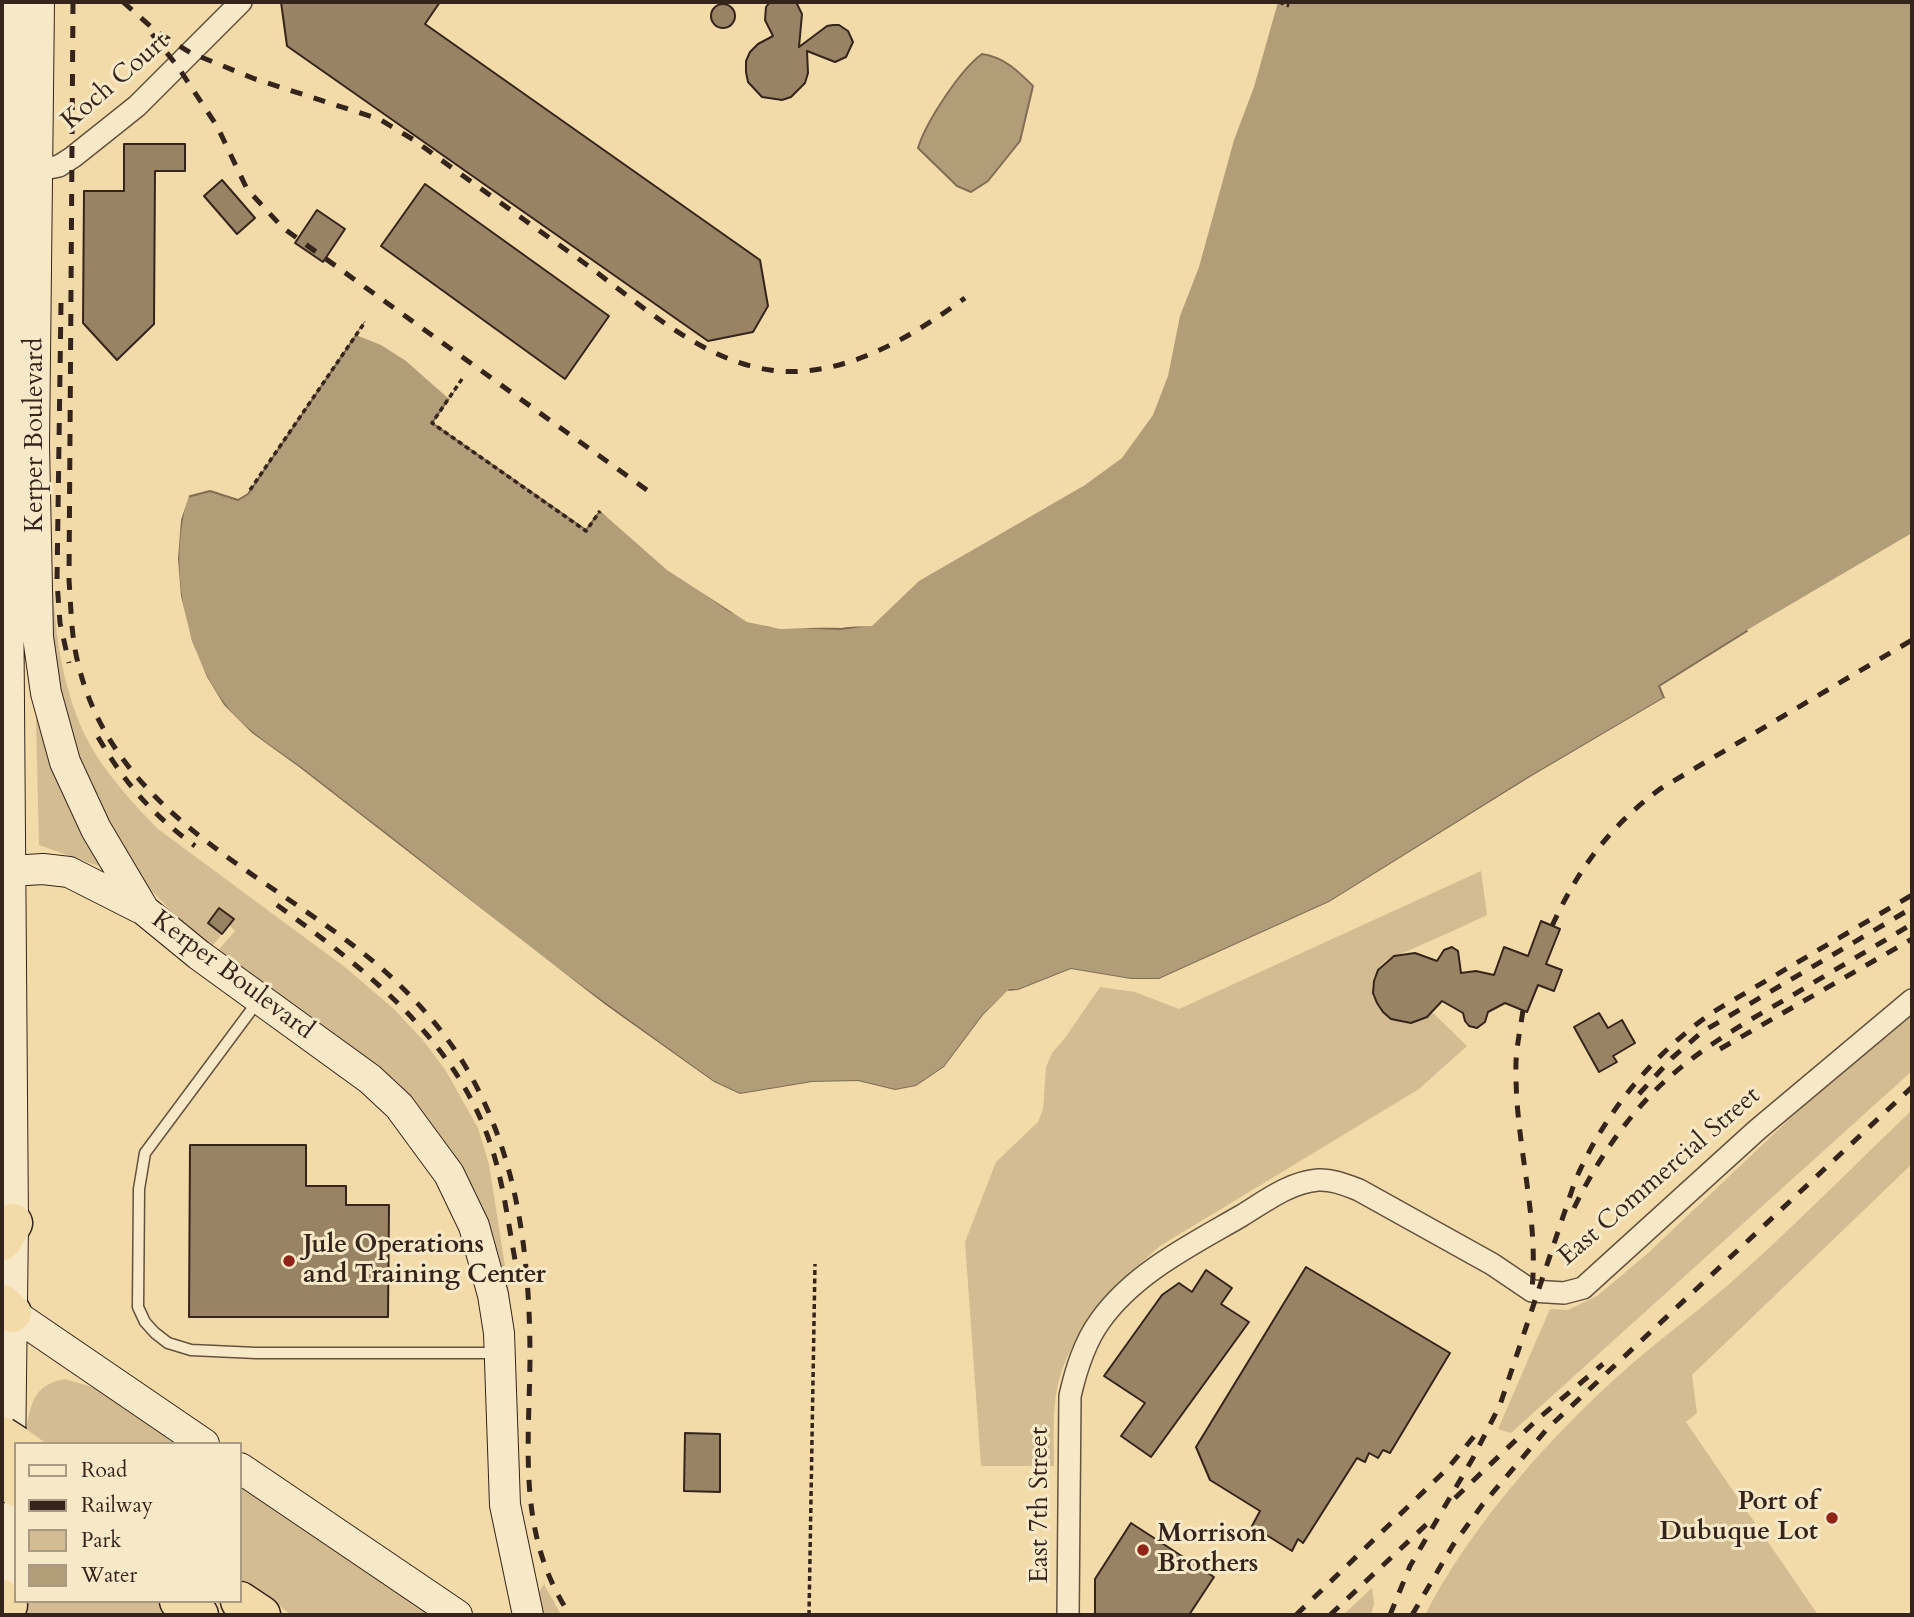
<!DOCTYPE html>
<html>
<head>
<meta charset="utf-8">
<style>
  body { margin:0 }
  #map { position:relative; width:1914px; height:1617px; overflow:hidden; background:#f3dba9; font-family:Cardo,serif }
  canvas { display:block }
  .frame { position:absolute; inset:0; border:4px solid #35241c; pointer-events:none }
  .legend { position:absolute; left:14px; top:1442px; width:228px; height:161px; box-sizing:border-box; background:#f7e8c7; border:2px solid #a99a83; margin:0; padding:9px 12px; list-style:none; font-size:21px; color:#35241c }
  .legend li { display:flex; align-items:center; gap:14px; height:35px }
  .legend b { width:35px; border:2px solid #a99a83 }
</style>
</head>
<body>
<div id="map">
<canvas width="1914" height="1617"></canvas>
<div class="frame"></div>
<ul class="legend">
<li><b style="height:9px;background:#f7e8c7"></b>Road</li>
<li><b style="height:9px;background:#35241c"></b>Railway</li>
<li><b style="height:19px;background:#d3bc91"></b>Park</li>
<li><b style="height:19px;background:#b29d79"></b>Water</li>
</ul>
</div>
<script>
const g = document.querySelector('canvas').getContext('2d');
g.lineJoin = 'round';
function fillPath(path, color) { g.fillStyle = color; g.fill(path, 'evenodd'); }
function strokePath(path, color, width, dash) { g.strokeStyle = color; g.lineWidth = width; g.lineCap = dash ? 'butt' : 'round'; g.setLineDash(dash || []); g.stroke(path); }
function drawText(font, color, halo, rows, align = 'center') {
  g.font = font + ' Cardo,serif'; g.lineWidth = 6; g.setLineDash([]); g.textBaseline = 'middle'; g.strokeStyle = halo; g.fillStyle = color; for (const [text, x, y, turn = 0] of rows) {
    g.save(); g.translate(x, y); g.rotate((+turn || 0) * Math.PI / 180); g.textAlign = isNaN(turn) ? turn : align; if (halo) g.strokeText(text, 0, 0); g.fillText(text, 0, 0); g.restore();
  }
}
const green = new Path2D(`
  M 53,590 C 56,645 66,707 96,755 C 114,782 135,806 158,829 L 346,968 L 394,1009 L 422,1039 L 446,1071 L 478,1128 L 489,1164 L 510,1298 L 477,1209 L 464,1179 L 215,954 L 235,931 L 229,925 L 233,918 L 219,908 L 208,923 L 222,934 L 209,950 L 148,887 L 122,852 L 62,724 L 43,591 Z
  M 38,716 L 104,868 L 39,845 L 36,721 Z
  M 1481,871 L 1487,915 C 1462,927 1437,938 1412,949 C 1402,954 1391,955 1383,963 C 1352,995 1396,1042 1433,1013 L 1467,1046 L 1419,1089 L 1160,1246 C 1116,1284 1073,1325 1058,1384 C 1052,1411 1054,1439 1054,1466 L 981,1466 L 965,1242 L 996,1162 L 1038,1122 L 1043,1110 L 1046,1067 L 1052,1053 L 1065,1038 L 1100,987 L 1135,992 L 1179,1009 Z
  M 1912,1015 L 1912,1071 L 1511,1433 L 1498,1429 L 1550,1309 L 1568,1310 L 1597,1296 L 1647,1254 L 1834,1077 Z
  M 1912,1110 L 1912,1164 L 1692,1375 L 1697,1413 L 1686,1422 L 1818,1615 L 1425,1615 C 1468,1530 1546,1441 1617,1377 C 1659,1339 1706,1306 1747,1268 C 1804,1217 1857,1162 1912,1110 Z
  M 65,1379 L 95,1388 L 178,1444 L 47,1444 L 26,1429 C 32,1401 34,1385 65,1379 Z
  M 240,1485 L 432,1615 L 292,1615 L 240,1579 Z
  M 544,1584 L 561,1615 L 542,1615 L 539,1592 Z
  M 1372,1588 L 1374,1604 L 1371,1615 L 1343,1615 Z
  M 21,1601 L 154,1601 L 175,1615 L 21,1615 Z`);
const water = new Path2D(`
  M 1266,2 L 1912,2 L 1912,548 L 1747,631 L 1659,686 L 1664,698 L 1526,779 L 1329,902 L 1159,979 L 1131,979 L 1071,969 L 1018,990 L 1010,990 L 983,1015 L 944,1067 L 916,1086 L 895,1090 L 858,1081 L 812,1082 L 740,1094 L 714,1082 C 660,1043 605,1004 551,964 C 489,917 430,867 368,820 C 344,802 321,783 297,765 C 271,747 243,729 224,704 C 181,648 168,564 187,497 L 210,491 L 238,500 L 248,494 L 365,322 L 456,388 L 432,423 L 586,530 L 600,511 L 651,545 L 664,564 L 728,610 L 768,626 L 841,629 L 868,625 L 913,577 L 1077,486 L 1117,457 L 1139,424 L 1153,390 Z
  M 982,54 C 1004,57 1018,71 1033,86 L 1020,141 L 988,181 L 971,192 L 957,186 L 918,148 C 926,122 960,70 982,54 Z`);
const pier = new Path2D(`
  M 1263,2 L 1278,2 L 1254,87 L 1234,140 L 1199,267 L 1180,316 L 1168,376 L 1153,415 L 1122,458 L 1085,485 L 919,581 L 872,626 L 780,629 L 747,622 L 667,570 L 600,511 L 602,508 L 653,542 L 666,561 L 730,607 L 769,623 L 841,626 L 866,621 L 912,574 L 1003,517 L 1075,483 L 1114,454 L 1136,422 L 1150,389 Z
  M 369,320 L 458,385 L 449,399 L 406,361 L 381,345 L 356,335 L 365,322 Z
  M 190,493 L 181,520 L 178,559 L 181,596 L 192,641 L 207,677 L 224,705 L 252,733 L 299,767 L 607,1006 L 714,1082 L 740,1094 L 812,1082 L 858,1081 L 895,1090 L 916,1086 L 944,1067 L 983,1015 L 1007,991 L 1018,990 L 1071,969 L 1131,979 L 1159,979 L 1329,902 L 1530,777 L 1664,698 L 1666,700 L 1528,782 L 1331,905 L 1160,982 L 1131,982 L 1071,972 L 1019,994 L 1008,994 L 986,1017 L 946,1069 L 918,1090 L 895,1093 L 858,1084 L 813,1085 L 739,1097 L 712,1085 L 549,967 L 391,842 L 250,736 L 222,707 L 204,678 L 189,642 L 178,597 L 174,559 L 177,519 L 184,495 Z
  M 1912,533 L 1912,552 L 1758,646 L 1747,630 Z`);
const building = new Path2D(`
  M 281,2 L 440,2 L 425,24 L 760,260 L 768,306 L 753,332 L 708,341 L 287,46 Z
  M 770,2 L 796,2 L 802,14 L 799,47 L 827,26 L 833,25 L 839,25 L 848,31 L 853,42 L 846,57 L 835,62 L 807,51 L 808,73 L 805,83 L 791,97 L 782,100 L 762,97 L 748,82 L 746,72 L 746,61 L 750,52 L 758,44 L 773,36 L 765,20 L 766,7 Z
  M711 16a12 12 0 1 1 24 0a12 12 0 1 1-24 0Z
  M 124,144 L 185,144 L 185,171 L 155,171 L 154,324 L 117,360 L 83,323 L 84,191 L 124,191 Z
  M 222,180 L 255,218 L 237,234 L 204,196 Z
  M 425,184 L 609,316 L 565,379 L 381,246 Z
  M 317,210 L 345,229 L 323,262 L 295,243 Z
  M 219,908 L 234,919 L 222,934 L 208,923 Z
  M 1541,921 L 1560,929 L 1546,964 L 1562,970 L 1554,991 L 1538,985 L 1527,1012 L 1505,1003 L 1488,1012 L 1485,1022 L 1477,1028 L 1469,1026 L 1465,1021 L 1463,1013 L 1442,1001 L 1427,1017 L 1411,1023 L 1391,1019 L 1383,1012 L 1377,1003 L 1373,993 L 1374,981 L 1378,970 L 1394,956 L 1415,953 L 1437,961 L 1444,950 L 1452,947 L 1458,951 L 1461,973 L 1476,971 L 1494,975 L 1504,947 L 1528,956 Z
  M 1599,1013 L 1608,1028 L 1622,1020 L 1635,1043 L 1613,1056 L 1617,1062 L 1599,1072 L 1574,1027 Z
  M 190,1145 L 306,1145 L 306,1186 L 346,1186 L 346,1205 L 389,1205 L 388,1317 L 189,1317 Z
  M 1306,1267 L 1450,1353 L 1390,1453 L 1383,1450 L 1378,1458 L 1369,1453 L 1365,1462 L 1357,1458 L 1303,1543 L 1298,1539 L 1292,1551 L 1252,1526 L 1260,1511 L 1210,1480 L 1196,1447 Z
  M 1206,1270 L 1232,1288 L 1221,1304 L 1249,1322 L 1151,1457 L 1121,1436 L 1145,1403 L 1104,1376 L 1162,1295 L 1179,1283 L 1192,1292 Z
  M 685,1433 L 720,1434 L 720,1492 L 684,1491 Z
  M 1131,1523 L 1214,1577 L 1189,1615 L 1095,1615 L 1095,1579 Z`);
const path = new Path2D(`
  M 1279,2 L 1289,6
  M 462,379 L 432,423 L 586,531 L 600,511
  M 250,490 L 365,322
  M 809,1615 L 815,1264`);
const lane = new Path2D(`
  M 258,1001 L 145,1153 L 139,1189 L 138,1307 L 145,1322 L 155,1333 L 168,1343 L 191,1350 L 256,1353 L 497,1353`);
const street = new Path2D(`
  M 24,170 L 39,170 L 59,166 L 73,157 L 137,106 L 241,2
  M 1068,1615 L 1070,1396 C 1076,1370 1084,1343 1100,1321 C 1134,1273 1191,1245 1241,1216 C 1264,1202 1290,1182 1318,1180 C 1332,1179 1346,1185 1359,1190 L 1492,1264 L 1532,1291 L 1564,1293 L 1583,1288 L 1757,1130 L 1912,1000`);
const secondary = new Path2D(`
  M 39,2 L 34,445 L 38,637 L 46,693 L 65,762 L 96,829 L 144,910 L 199,955 L 370,1079 L 399,1106 L 449,1174 L 474,1226 L 493,1295 L 499,1333 L 505,1505 L 528,1615
  M 11,871 L 43,869 L 69,872 L 140,908
  M 12,1313 L 204,1444
  M 240,1468 L 457,1615
  M 8,1615 L 13,1223 L 7,446 L 14,35 L 12,2`);
const highway = new Path2D(`
  M 2,1241 L 13,1223
  M 2,1304 L 12,1313
  M 2,1599 L 8,1605
  M 179,1601 L 199,1615
  M 240,1601 L 261,1615`);
const rail = new Path2D(`
  M 73,2 L 69,580 C 71,606 71,633 77,659 C 112,816 270,873 380,967 C 412,995 442,1028 464,1064 C 518,1154 530,1256 530,1360 C 529,1450 517,1535 570,1615
  M 123,2 L 157,32 L 191,53 L 255,79 L 379,119 L 414,140 C 471,182 529,223 587,265 C 641,305 701,360 770,370 C 841,380 910,338 965,298
  M 152,34 L 178,67 L 217,126 L 247,189 L 283,228 L 651,493
  M 61,303 L 57,582 L 60,623 L 69,663
  M 98,737 C 126,785 151,813 195,846
  M 277,905 C 368,971 460,1042 494,1155 C 506,1196 510,1238 519,1280
  M 1552,926 C 1578,869 1610,826 1660,789 L 1912,640
  M 1523,1010 C 1520,1032 1515,1052 1516,1074 C 1516,1146 1539,1217 1532,1289
  M 1720,1049 L 1912,939
  M 1639,1094 L 1672,1058 L 1702,1032 L 1912,908
  M 1574,1208 C 1596,1162 1627,1116 1664,1082 C 1701,1048 1744,1023 1788,998 C 1829,973 1871,949 1912,924
  M 1455,1498 L 1539,1418 L 1603,1364
  M 1296,1615 L 1448,1468 L 1476,1434
  M 1330,1615 L 1429,1522
  M 1390,1615 L 1410,1566 L 1473,1458 L 1500,1405 L 1575,1181 C 1605,1112 1652,1055 1713,1012 L 1912,895
  M 1412,1615 L 1453,1545 L 1483,1504 L 1547,1429 L 1912,1087`);
const highwayBridge = new Path2D(`
  M 2,1436 L 16,1445
  M 2,1477 L 16,1487`);
const markers = [
  [289,1261,7,"#8f2418"],
  [1832,1518,7,"#8f2418"],
  [1143,1550,7,"#8f2418"]
];
const streetNames = [
  ["Koch Court",116,82,-41],
  ["Kerper Boulevard",36,435,-90],
  ["Kerper Boulevard",232,976,37],
  ["East Commercial Street",1660,1177,-41],
  ["East 7th Street",1041,1505,-90]
];
const poiNames = [
  ["Jule Operations",303,1246],
  ["and Training Center",303,1276],
  ["Port of",1818,1503,"right"],
  ["Dubuque Lot",1818,1533,"right"],
  ["Morrison",1157,1535],
  ["Brothers",1157,1565]
];
fillPath(green, '#d3bc91');
fillPath(water, '#b29d79');
strokePath(water, '#806d54', 2);
fillPath(pier, '#f3dba9');
fillPath(building, '#988365');
strokePath(building, '#35241c', 2);
strokePath(lane, '#64523f', 13);
strokePath(street, '#64523f', 24);
strokePath(secondary, '#35241c', 32);
strokePath(highway, '#35241c', 41);
strokePath(path, '#35241c', 3.5, [5, 3.5]);
strokePath(lane, '#f7e8c7', 10);
strokePath(street, '#f7e8c7', 21);
strokePath(secondary, '#f7e8c7', 30);
strokePath(highway, '#f3dba9', 38);
strokePath(rail, '#35241c', 5, [12, 12]);
strokePath(highwayBridge, '#35241c', 41, []);
strokePath(highwayBridge, '#f3dba9', 38);
for (const [x, y, r, color] of markers) { const dot = new Path2D(); dot.arc(x, y, r, 0, 2 * Math.PI); g.fillStyle = color; g.fill(dot); strokePath(dot, '#f7e8c7', 2.5); }
drawText('26px', '#35241c', '#f7e8c7', streetNames);
drawText('bold 26px', '#35241c', '#f7e8c7', poiNames, 'left');
</script>
</body>
</html>
